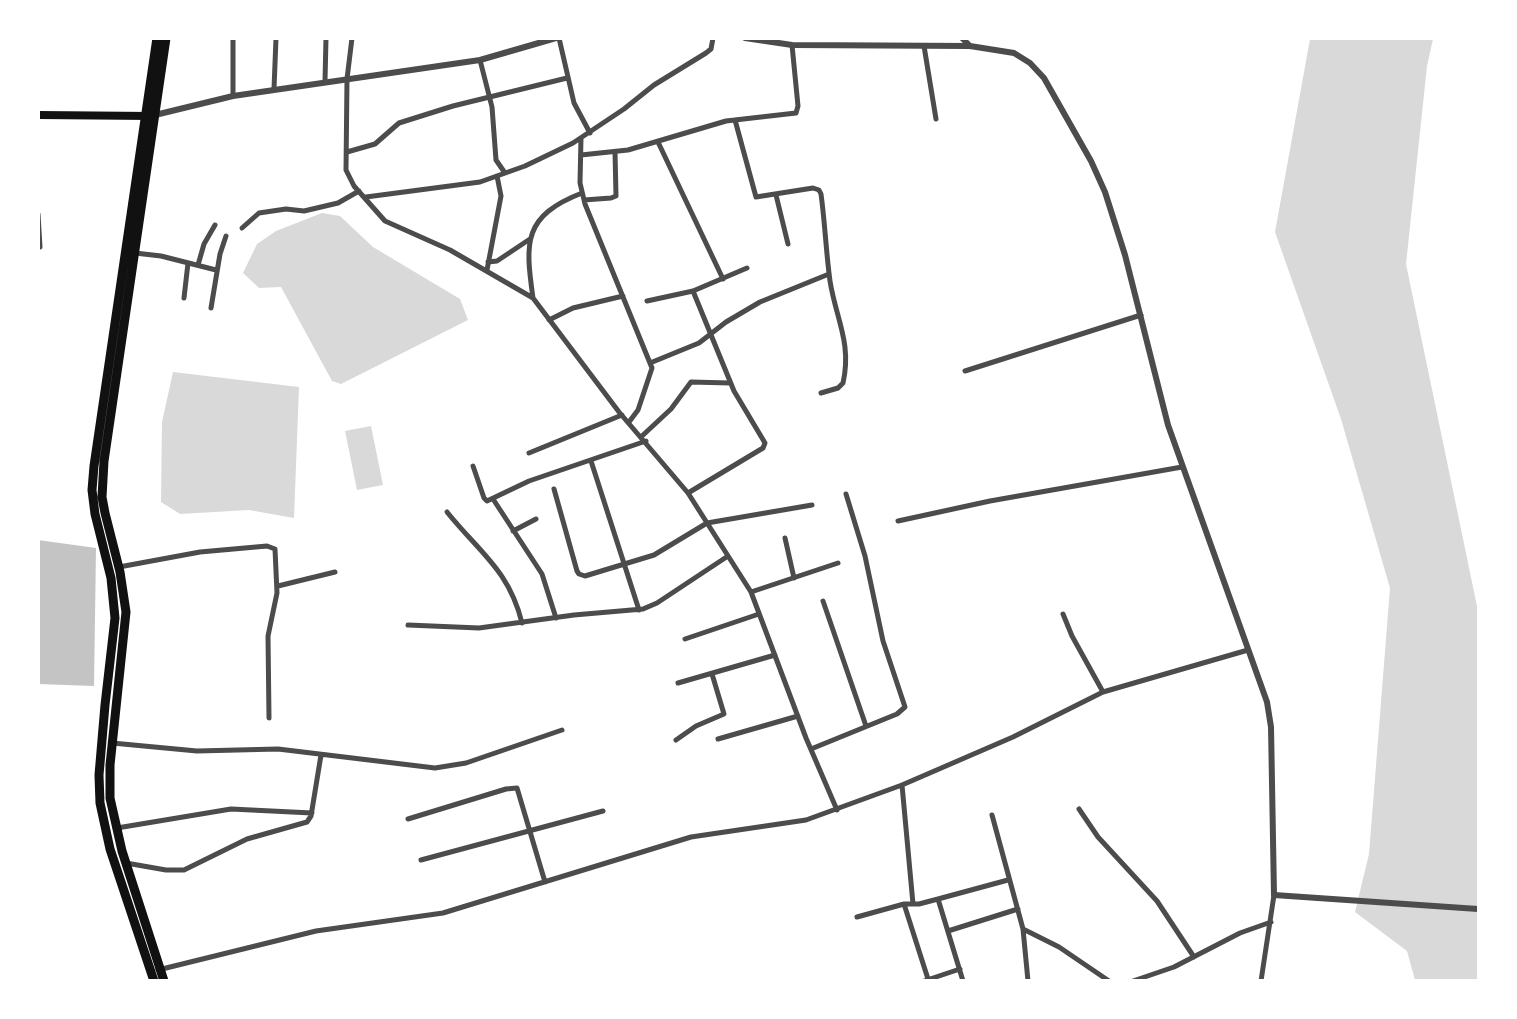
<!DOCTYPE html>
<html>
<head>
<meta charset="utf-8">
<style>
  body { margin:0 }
  #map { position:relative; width:1517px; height:1019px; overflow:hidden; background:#fff; font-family:"Source Sans 3",sans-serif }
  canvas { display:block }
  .frame { position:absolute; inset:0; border:40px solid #fff; pointer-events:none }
</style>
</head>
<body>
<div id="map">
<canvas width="1517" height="1019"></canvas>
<div class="frame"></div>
</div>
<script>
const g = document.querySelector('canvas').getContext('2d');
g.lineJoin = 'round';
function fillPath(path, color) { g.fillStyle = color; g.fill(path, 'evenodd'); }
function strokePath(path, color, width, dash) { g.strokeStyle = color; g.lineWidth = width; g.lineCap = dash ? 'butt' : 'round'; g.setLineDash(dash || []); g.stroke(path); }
const water = new Path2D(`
  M 1310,39 L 1433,39 L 1427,66 L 1406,264 L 1478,611 L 1478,980 L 1415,980 L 1407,951 L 1355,912 L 1369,854 L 1390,588 L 1341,419 L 1275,232 Z
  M 322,213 L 340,216 L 373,247 L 460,299 L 468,320 L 341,384 L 332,381 L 281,287 L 259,288 L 243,273 L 257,244 L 276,231 Z
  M 173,372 L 299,387 L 294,518 L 249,510 L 180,514 L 161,502 L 162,422 Z
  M 371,426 L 383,485 L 357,490 L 345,431 Z`);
const building = new Path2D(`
  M 38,540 L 96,548 L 94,686 L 38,684 Z`);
const minor = new Path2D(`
  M 352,38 L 347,79 L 346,170 L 354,186 L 385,221 L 450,250 L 533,298 L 619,412 L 688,493 L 751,592 L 806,738 L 837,810
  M 559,38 L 574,103 L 590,133
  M 924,46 L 936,119
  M 480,60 L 492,107 L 496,160 L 505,173
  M 325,81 L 326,38
  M 274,89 L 276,38
  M 233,96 L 233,38
  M 735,120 L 756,197 L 813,188 L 819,190 L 821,194 C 825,223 826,252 830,281 C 836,319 852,343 843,383 L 838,388 L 821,393
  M 581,138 L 580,183 L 585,204 L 652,368 L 638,410 L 629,422
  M 658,142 L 723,279
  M 347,152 L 375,144 L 399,123 L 453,106 L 567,78
  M 581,155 L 628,150 L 726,121 L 796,113 L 798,106 L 792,45
  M 776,195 L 788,244
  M 366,197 L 480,182 L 525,166 L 573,143 L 624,109 L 654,85 L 706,53 L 711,49 L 713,38
  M 584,200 L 611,198 L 616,196 L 615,152
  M 38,214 L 40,247
  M 242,228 L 259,213 L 286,209 L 304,211 L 338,203 L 359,191
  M 135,253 L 161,256 L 216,270
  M 488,262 L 497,261 L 530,239
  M 198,265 L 204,244 L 215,225
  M 487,270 L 501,196 L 497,176
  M 184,298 L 188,263
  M 533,298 C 525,242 523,216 582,193
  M 647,301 L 693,291 L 747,268
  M 211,308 L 220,254 L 226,236
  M 549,320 L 573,308 L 623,296
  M 650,363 L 699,343 L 726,322 L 760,302 L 829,274
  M 965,371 L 1141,315
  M 642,436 L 671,409 L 691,382 L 730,383
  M 529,453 L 622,415
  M 591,461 L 639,610
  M 473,466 L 484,498 L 487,501 L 529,481 L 646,441
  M 554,489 L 577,571 L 579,574 L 585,576 L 654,555 L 707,523 L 812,505
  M 688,493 L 763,448 L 765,443 L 734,391 L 693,291
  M 493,499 L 542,574 L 556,618
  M 447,512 C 479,552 509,570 522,623
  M 898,521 L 990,501 L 1182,467
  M 513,531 L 536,519
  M 785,538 L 794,578
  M 119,567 L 200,552 L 267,546 L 275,549 L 277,593 L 268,636 L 269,718
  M 278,586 L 335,572
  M 751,592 L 838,563
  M 823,601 L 866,726
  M 1063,614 L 1072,636 L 1103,692
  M 408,625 L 479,628 L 574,615 L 643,609 L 657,603 L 728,556
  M 685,639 L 759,614
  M 678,683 L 775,655
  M 718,739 L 798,716
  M 676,740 L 696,726 L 724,714 L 712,674
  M 112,743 L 197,751 L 278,749 L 435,768 L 466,763 L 562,730
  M 811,749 L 897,714 L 905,707 L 883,641 L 865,556 L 846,494
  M 902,785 L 913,904
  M 1079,809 L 1098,837 L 1157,901 L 1194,957
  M 992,815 L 1023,929 L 1028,981
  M 408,819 L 506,789 L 517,788 L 545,882
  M 117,828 L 231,809 L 312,813
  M 421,860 L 603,811
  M 126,863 L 166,870 L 184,870 L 247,839 L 307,822 L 311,816 L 321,755
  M 938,899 L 963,981
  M 904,904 L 928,979
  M 857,917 L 904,904 L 919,904 L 938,899 L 1008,880
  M 1023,929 L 1059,947 L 1109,981
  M 948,931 L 1018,909
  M 158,970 L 316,931 L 443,913 L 691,837 L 806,820 L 902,785 L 1013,737 L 1103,692 L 1248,650
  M 924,981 L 960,969
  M 1133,981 L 1174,967 L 1240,933 L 1271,922
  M 1261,981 L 1274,895`);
const tertiary = new Path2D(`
  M 745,38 L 792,45 L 970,46 L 1014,53 L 1030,63 L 1044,78 L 1091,161 L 1105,192 L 1125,255 L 1168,425 L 1267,702 L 1271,727 L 1274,895 L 1478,909
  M 962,38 L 970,46
  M 155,115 L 233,96 L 480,60 L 556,38`);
const primary = new Path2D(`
  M 38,115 L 151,116`);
const trunk = new Path2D(`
  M 154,981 L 110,849 L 100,803 L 99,775 L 105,705 L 115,618 L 111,578 L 95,514 L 92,490 L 94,466 L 157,38
  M 164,981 L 122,851 L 110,798 L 110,765 L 126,612 L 120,572 L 105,513 L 102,497 L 104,461 L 166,38`);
fillPath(water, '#d9d9d9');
fillPath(building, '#c4c4c4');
strokePath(minor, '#4c4c4c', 5);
strokePath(tertiary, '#4c4c4c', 6);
strokePath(primary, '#111', 8);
strokePath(trunk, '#111', 9);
</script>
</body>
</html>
